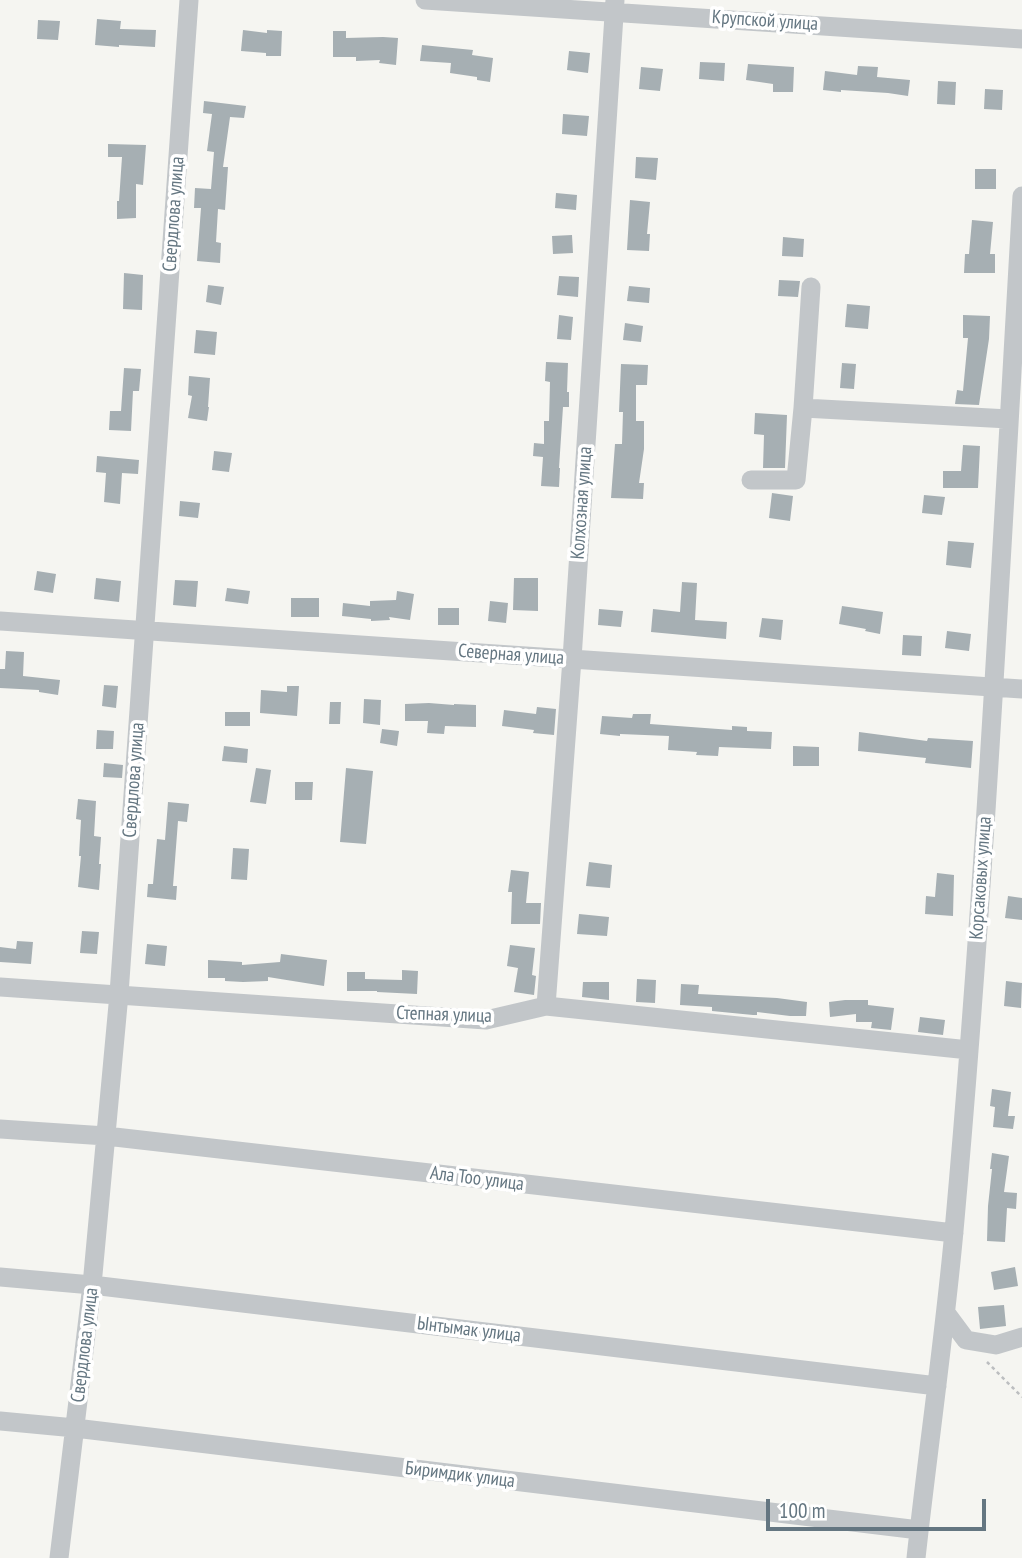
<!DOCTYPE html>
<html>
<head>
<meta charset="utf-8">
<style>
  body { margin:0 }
  #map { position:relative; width:1022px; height:1558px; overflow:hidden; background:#f5f5f1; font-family:"PT Sans Narrow",sans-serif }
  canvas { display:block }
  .scale { position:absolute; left:766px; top:1499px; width:220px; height:32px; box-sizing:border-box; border:4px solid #647681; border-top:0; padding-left:9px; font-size:21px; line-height:24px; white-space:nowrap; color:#647681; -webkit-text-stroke:5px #fff; paint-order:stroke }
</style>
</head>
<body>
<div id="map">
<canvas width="1022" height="1558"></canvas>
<div class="scale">100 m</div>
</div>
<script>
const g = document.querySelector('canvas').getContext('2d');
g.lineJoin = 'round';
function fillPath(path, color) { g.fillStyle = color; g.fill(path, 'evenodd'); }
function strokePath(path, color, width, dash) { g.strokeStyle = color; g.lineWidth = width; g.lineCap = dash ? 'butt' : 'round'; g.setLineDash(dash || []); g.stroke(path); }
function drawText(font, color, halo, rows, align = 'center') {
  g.font = font + ' "PT Sans Narrow",sans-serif'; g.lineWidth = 7; g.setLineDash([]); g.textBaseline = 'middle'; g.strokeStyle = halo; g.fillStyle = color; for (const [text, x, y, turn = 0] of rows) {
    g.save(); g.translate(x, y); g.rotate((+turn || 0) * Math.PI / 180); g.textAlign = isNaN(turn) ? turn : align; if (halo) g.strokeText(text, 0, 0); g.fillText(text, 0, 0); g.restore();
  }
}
const building = new Path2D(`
  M 97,19 L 121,21 L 120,29 L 156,30 L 155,47 L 119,45 L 119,47 L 95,45 Z
  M 38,20 L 60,21 L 58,40 L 37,39 Z
  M 243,30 L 267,33 L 267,30 L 282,31 L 281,56 L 266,56 L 266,53 L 241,51 Z
  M 333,31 L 346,31 L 346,38 L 383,37 L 398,38 L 396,65 L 379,63 L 380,60 L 356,61 L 356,57 L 333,57 Z
  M 422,45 L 473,50 L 472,55 L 493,58 L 490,82 L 477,80 L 477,77 L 450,73 L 451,63 L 420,61 Z
  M 569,51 L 590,53 L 588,73 L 567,70 Z
  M 700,62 L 725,63 L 724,81 L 699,79 Z
  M 748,64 L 794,67 L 793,92 L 773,92 L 773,84 L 746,80 Z
  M 858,66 L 878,67 L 877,77 L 910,80 L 908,96 L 888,93 L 841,90 L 841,92 L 823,90 L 825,71 L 857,75 Z
  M 641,67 L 663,69 L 660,91 L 639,89 Z
  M 938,81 L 956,82 L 955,105 L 937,104 Z
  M 985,89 L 1003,90 L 1002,110 L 984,109 Z
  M 204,101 L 246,106 L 244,118 L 230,117 L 223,167 L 228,167 L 225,210 L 218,209 L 216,242 L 221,243 L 220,263 L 197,261 L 201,208 L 194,208 L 195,188 L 211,189 L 214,152 L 207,151 L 212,114 L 203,113 Z
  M 563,114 L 589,116 L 587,136 L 562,134 Z
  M 108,144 L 146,145 L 143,185 L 136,184 L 136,218 L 117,219 L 117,201 L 119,201 L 122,157 L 108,157 Z
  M 636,157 L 658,158 L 656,180 L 635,178 Z
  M 975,169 L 996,169 L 996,189 L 975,189 Z
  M 556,193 L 577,195 L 576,210 L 555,208 Z
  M 630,200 L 650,202 L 647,234 L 650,234 L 649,251 L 627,250 Z
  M 972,220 L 993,222 L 990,254 L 995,254 L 995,273 L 964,273 L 965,254 L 969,254 Z
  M 572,235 L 573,253 L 553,254 L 552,236 Z
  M 783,237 L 804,239 L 803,257 L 782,256 Z
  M 124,273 L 143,275 L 142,310 L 123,309 Z
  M 559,276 L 579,277 L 578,297 L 557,295 Z
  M 779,280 L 800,281 L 798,297 L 778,296 Z
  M 208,285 L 224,287 L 221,305 L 206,302 Z
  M 629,286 L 650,288 L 649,303 L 627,301 Z
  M 847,304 L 870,306 L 868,329 L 845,327 Z
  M 559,315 L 573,317 L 571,340 L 557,339 Z
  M 963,315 L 990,316 L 989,339 L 979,405 L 955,404 L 957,390 L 963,391 L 968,338 L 963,338 Z
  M 625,323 L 643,326 L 641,342 L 623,340 Z
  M 196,330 L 217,332 L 215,355 L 194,353 Z
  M 546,362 L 568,363 L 567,392 L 569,392 L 569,407 L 563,407 L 559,468 L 560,468 L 559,487 L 541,486 L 543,457 L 533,456 L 534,443 L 544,444 L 544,421 L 549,421 L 550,382 L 545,381 Z
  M 842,363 L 856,364 L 854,389 L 840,388 Z
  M 621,364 L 648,365 L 647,385 L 636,385 L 636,421 L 644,421 L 644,449 L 639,483 L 644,483 L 643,499 L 611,498 L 615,444 L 622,444 L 623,412 L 619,412 Z
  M 124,368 L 141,369 L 139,391 L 133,391 L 131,431 L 109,430 L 110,411 L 121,411 Z
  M 189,376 L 210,378 L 208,407 L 209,407 L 207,421 L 188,418 L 192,396 L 188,395 Z
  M 755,413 L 787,415 L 785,468 L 763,468 L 764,435 L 754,434 Z
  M 963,445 L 980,446 L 978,488 L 943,488 L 943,471 L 961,471 Z
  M 214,451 L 232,453 L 229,472 L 212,470 Z
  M 97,456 L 139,460 L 138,474 L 122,473 L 120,504 L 104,502 L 106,473 L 96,472 Z
  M 772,493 L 793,496 L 790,521 L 769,518 Z
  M 924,495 L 945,497 L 942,515 L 922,513 Z
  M 180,501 L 200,503 L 198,518 L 179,516 Z
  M 948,541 L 974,543 L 971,568 L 946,565 Z
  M 37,571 L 56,574 L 53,593 L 34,590 Z
  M 96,578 L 121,581 L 119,602 L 94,599 Z
  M 514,578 L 538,578 L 538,611 L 513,610 Z
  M 175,580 L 198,581 L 196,607 L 173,605 Z
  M 682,582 L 697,583 L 695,620 L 727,622 L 726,639 L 651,632 L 653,609 L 680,612 Z
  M 227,588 L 250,591 L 248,604 L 225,601 Z
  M 397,591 L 414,594 L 410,620 L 389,617 L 390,620 L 371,621 L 371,619 L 342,616 L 343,603 L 370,606 L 370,601 L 396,600 Z
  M 291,598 L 319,598 L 319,617 L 291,617 Z
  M 490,601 L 508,603 L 506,623 L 488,621 Z
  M 842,606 L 883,612 L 880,634 L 865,631 L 866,629 L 839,624 Z
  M 438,608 L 459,608 L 459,625 L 438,625 Z
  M 599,609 L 623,611 L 621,627 L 598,625 Z
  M 762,618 L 783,620 L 781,640 L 759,637 Z
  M 947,631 L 971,634 L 969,651 L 945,648 Z
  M 903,635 L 922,636 L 921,656 L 902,655 Z
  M 6,651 L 24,652 L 23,676 L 60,680 L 58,695 L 39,692 L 39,690 L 0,688 L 0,669 L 5,669 Z
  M 104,685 L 118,686 L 116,708 L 102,706 Z
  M 287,686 L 299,686 L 297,716 L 260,713 L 261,690 L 287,692 Z
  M 364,699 L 381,700 L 380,725 L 363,723 Z
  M 330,702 L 341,702 L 340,724 L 329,724 Z
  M 429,703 L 454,705 L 454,704 L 476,705 L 476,727 L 445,726 L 444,734 L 427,733 L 428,721 L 405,721 L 405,704 Z
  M 537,707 L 556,709 L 554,735 L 533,733 L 534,730 L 502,726 L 504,710 L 536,714 Z
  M 225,712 L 250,712 L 250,726 L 225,726 Z
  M 633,714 L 651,714 L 650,724 L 732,730 L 732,726 L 747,727 L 747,731 L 772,732 L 771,749 L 719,747 L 718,756 L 696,755 L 697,752 L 668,750 L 669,736 L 620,734 L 620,736 L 600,734 L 602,716 L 632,718 Z
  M 382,729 L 399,731 L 397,746 L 380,743 Z
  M 97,730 L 114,731 L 113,749 L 96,749 Z
  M 859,732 L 927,741 L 928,738 L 973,741 L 971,768 L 925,763 L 926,758 L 858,751 Z
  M 224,746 L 248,749 L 247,763 L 222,761 Z
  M 793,746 L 819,747 L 819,766 L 793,766 Z
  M 104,763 L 123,765 L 122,778 L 103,777 Z
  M 256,768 L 271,770 L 266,804 L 250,802 Z
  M 346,768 L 373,771 L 366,844 L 340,842 Z
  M 295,782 L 313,782 L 312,800 L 295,800 Z
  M 78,799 L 96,801 L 94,836 L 101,837 L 99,864 L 101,864 L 99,890 L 78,887 L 81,856 L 79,856 L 81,820 L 76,819 Z
  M 168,802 L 189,804 L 187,822 L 178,821 L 173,886 L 177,886 L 176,900 L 147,897 L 148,884 L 153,884 L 157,839 L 165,840 Z
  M 233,848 L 249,849 L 247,880 L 231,879 Z
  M 589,862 L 612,865 L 610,888 L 586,886 Z
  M 511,870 L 529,872 L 526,903 L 541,903 L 540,924 L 511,924 L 512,892 L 508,892 Z
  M 937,873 L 954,875 L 953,916 L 925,914 L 926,896 L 935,897 Z
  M 1008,896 L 1022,898 L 1022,920 L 1005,918 Z
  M 579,914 L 609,917 L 607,936 L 577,934 Z
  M 82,931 L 99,932 L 97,954 L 80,953 Z
  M 17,941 L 33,942 L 31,964 L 0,962 L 0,947 L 16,949 Z
  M 147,944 L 167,946 L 165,966 L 145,964 Z
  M 510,945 L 535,948 L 532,975 L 536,976 L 534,995 L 514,992 L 518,968 L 507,966 Z
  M 281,954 L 327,960 L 324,986 L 268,977 L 268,981 L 243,982 L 225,981 L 225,978 L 208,978 L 208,960 L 242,962 L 242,965 L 280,962 Z
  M 402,970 L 418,971 L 417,994 L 377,992 L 377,991 L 347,991 L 347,972 L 365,972 L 365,979 L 402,980 Z
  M 637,979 L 656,980 L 655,1003 L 636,1002 Z
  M 1006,981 L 1022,983 L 1021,1008 L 1004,1006 Z
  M 583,982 L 609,982 L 609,1000 L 582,997 Z
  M 681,984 L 699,985 L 698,994 L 777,998 L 807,1002 L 806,1016 L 790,1016 L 757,1012 L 757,1015 L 753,1015 L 712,1011 L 712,1007 L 680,1005 Z
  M 845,1000 L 868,1000 L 868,1005 L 894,1008 L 891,1030 L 871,1028 L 872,1022 L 856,1022 L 856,1014 L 830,1017 L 829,1002 Z
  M 920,1017 L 945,1020 L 943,1035 L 918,1032 Z
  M 992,1089 L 1011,1092 L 1008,1116 L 1015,1116 L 1013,1129 L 993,1127 L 995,1107 L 990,1106 Z
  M 992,1153 L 1009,1156 L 1004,1192 L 1017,1193 L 1016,1209 L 1007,1208 L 1005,1242 L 987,1241 L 988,1206 L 992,1169 L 990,1169 Z
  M 1015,1267 L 1018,1286 L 994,1290 L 991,1272 Z
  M 1004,1305 L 1006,1326 L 980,1329 L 978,1307 Z`);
const path = new Path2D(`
  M 987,1362 L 1022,1397`);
const minor = new Path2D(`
  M 425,0 L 1022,39
  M 803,408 L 1009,419
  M 751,480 L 796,480 L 803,408 L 811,287
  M 0,621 L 1022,689
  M 0,987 L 486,1020 L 546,1006 L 969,1050
  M 546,1006 L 572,659 L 615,0
  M 0,1129 L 106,1136 L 954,1233
  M 0,1277 L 92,1285 L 937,1386
  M 946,1313 L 966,1340 L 996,1345 L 1022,1337
  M 0,1421 L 75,1428 L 919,1530
  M 59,1558 L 92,1285 L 119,994 L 189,0
  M 916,1558 C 928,1449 944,1340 954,1231 C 985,886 1002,541 1022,196`);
const streetNames = [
  ["Крупской улица",765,21,4],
  ["Свердлова улица",174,214,-86],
  ["Колхозная улица",582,503,-86],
  ["Северная улица",511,655,4],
  ["Свердлова улица",134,780,-86],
  ["Корсаковых улица",981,878,-86],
  ["Степная улица",444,1015,2],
  ["Ала Тоо улица",477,1179,7],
  ["Ынтымак улица",469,1330,7],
  ["Свердлова улица",85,1345,-83],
  ["Биримдик улица",460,1475,7]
];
fillPath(building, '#a6afb3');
strokePath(path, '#bcbec0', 2.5, [3.5, 3.5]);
strokePath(minor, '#c2c6c9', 19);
drawText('19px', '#647681', '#fff', streetNames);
</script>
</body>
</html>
